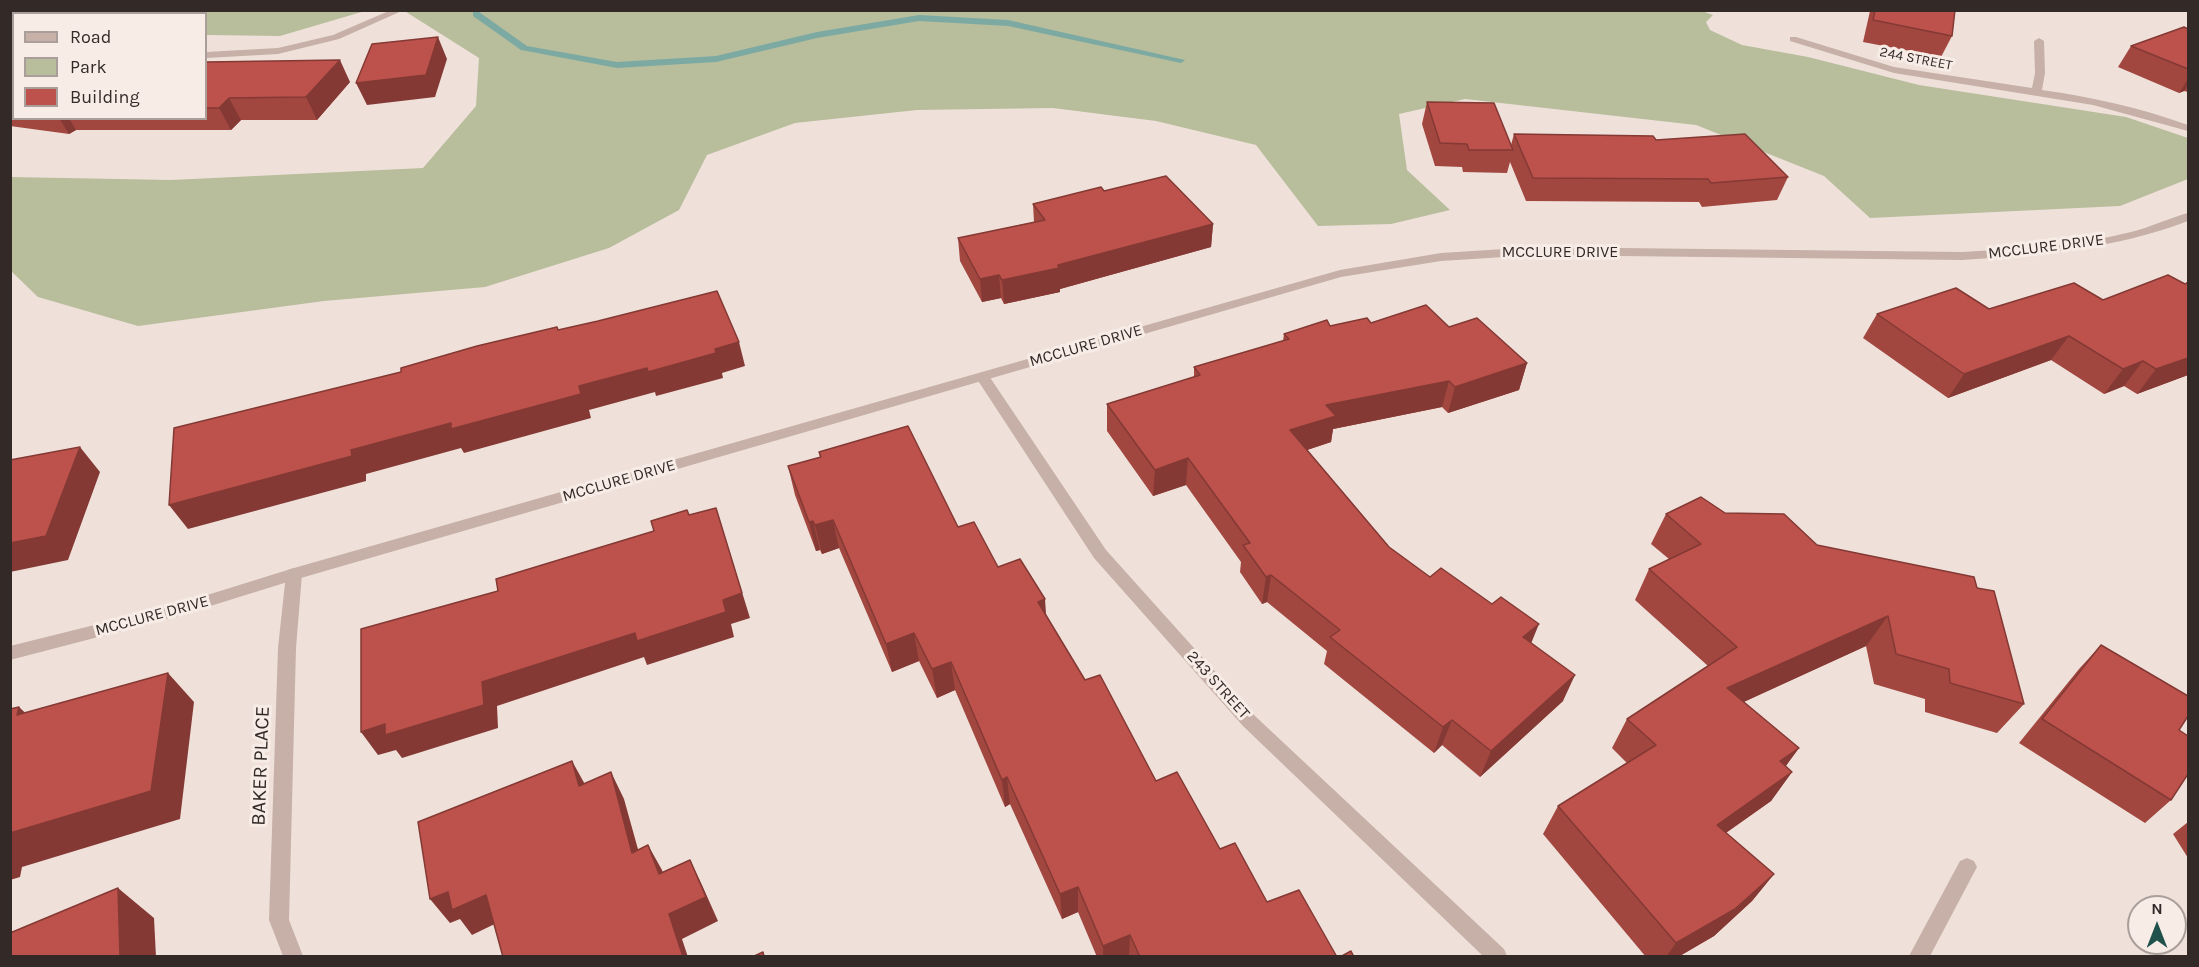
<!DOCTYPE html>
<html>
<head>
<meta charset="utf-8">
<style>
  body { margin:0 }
  #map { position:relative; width:2199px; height:967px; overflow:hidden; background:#efe1da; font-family:Karla,sans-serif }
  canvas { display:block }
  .frame { position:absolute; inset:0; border:12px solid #332927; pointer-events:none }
  .legend { position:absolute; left:12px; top:12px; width:195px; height:108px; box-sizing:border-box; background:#f7ece6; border:2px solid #a99e9a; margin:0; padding:8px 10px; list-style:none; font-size:18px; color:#332927 }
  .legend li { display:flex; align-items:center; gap:12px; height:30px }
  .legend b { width:30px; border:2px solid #a99e9a }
  .north { position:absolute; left:2127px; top:895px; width:60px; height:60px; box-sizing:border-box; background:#f7ece6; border:2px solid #a99e9a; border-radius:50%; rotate:0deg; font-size:16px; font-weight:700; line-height:24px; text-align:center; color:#332927 }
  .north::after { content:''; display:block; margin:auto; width:21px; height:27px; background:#20514b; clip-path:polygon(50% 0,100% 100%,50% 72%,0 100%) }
</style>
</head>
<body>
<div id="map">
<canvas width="2199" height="967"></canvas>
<div class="frame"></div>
<ul class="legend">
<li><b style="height:8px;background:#c6b0a7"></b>Road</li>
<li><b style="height:16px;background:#b8bd9c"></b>Park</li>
<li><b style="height:16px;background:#bc524b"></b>Building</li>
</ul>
<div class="north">N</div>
</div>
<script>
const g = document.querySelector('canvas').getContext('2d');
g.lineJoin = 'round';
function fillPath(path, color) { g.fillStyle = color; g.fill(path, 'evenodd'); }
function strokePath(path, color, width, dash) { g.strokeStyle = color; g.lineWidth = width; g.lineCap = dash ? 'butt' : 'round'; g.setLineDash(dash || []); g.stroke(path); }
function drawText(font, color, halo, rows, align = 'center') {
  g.font = font + ' Karla,sans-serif'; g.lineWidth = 6; g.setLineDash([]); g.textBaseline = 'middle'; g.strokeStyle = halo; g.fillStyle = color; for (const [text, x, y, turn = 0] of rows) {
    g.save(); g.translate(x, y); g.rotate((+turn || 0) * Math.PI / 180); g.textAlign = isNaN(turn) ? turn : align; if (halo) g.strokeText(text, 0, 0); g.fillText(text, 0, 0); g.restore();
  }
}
const green = new Path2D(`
  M 403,10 L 1702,11 L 1713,15 L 1706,22 L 1710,30 L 1742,45 L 1808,57 L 1919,85 L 2126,117 L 2188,138 L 2188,179 L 2120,206 L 1870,218 L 1824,176 L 1696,125 L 1465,99 L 1399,114 L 1407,170 L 1450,210 L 1391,224 L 1318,226 L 1256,145 L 1156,121 L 1053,108 L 917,110 L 795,123 L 707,155 L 679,210 L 609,248 L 485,287 L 324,301 L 138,326 L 38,297 L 11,271 L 10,177 L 171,180 L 423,168 L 476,106 L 479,58 Z
  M 81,11 L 365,10 L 365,11 L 280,36 L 206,35 L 206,14 L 95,14 Z`);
const stream = new Path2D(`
  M 473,12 L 479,12 L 527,46 L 617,62 L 716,56 L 817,32 L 919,15 L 1008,20 L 1185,60 L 1181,63 L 1008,26 L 919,21 L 817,38 L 716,62 L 617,68 L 521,50 L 473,16 Z`);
const minor = new Path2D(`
  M 391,10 L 404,10 L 339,39 L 278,54 L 206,58 L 206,52 L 278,48 L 333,35 Z
  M 10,15 L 14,16 L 14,22 L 10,21 Z
  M 1790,37 L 1796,37 L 1894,67 L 2032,88 L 2035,73 L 2034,41 L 2039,38 L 2044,41 L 2045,73 L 2042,90 C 2092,97 2141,108 2188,125 L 2188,131 L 2093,105 L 1894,73 L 1790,41 Z
  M 982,372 L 987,373 L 1106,550 L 1255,716 L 1504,949 L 1507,956 L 1483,956 L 1243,726 L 1094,558 L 975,376 Z
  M 294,568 L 300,570 L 302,574 L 296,648 L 289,920 L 303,956 L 283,956 L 269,920 L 278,648 L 286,574 L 288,570 Z
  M 1967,858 L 1974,861 L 1977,867 L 1930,956 L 1909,956 L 1960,861 Z`);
const tertiary = new Path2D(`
  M 2188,213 L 2188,221 C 2115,249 2039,255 1962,260 L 1536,255 L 1441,261 L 1341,277 L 294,580 L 175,617 L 10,660 L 10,646 L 175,605 L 294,568 L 1340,270 L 1441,253 L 1536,247 L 1962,252 C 2018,249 2076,246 2131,232 C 2151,227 2169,218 2188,213 Z`);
const wall = new Path2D(`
  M 1869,10 L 1956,10 L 1955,11 L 1952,36 L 1941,57 L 1863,42 L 1870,11 Z
  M 2188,29 L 2188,92 L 2184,91 L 2179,93 L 2118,67 L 2131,46 Z
  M 10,48 L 14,49 L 14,118 L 206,118 L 206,62 L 350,82 L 317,120 L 241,120 L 231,130 L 76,130 L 69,134 L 10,126 Z
  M 1427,102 L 1511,145 L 1514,134 L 1656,140 L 1788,177 L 1777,200 L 1702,207 L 1699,202 L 1526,201 L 1510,162 L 1507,173 L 1463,172 L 1462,167 L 1435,166 L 1422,124 Z
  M 1104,191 L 1213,224 L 1211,247 L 1060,289 L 1060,292 L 1004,304 L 1001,298 L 982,302 L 960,261 L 958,238 L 1034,222 L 1033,204 Z
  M 2188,282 L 2188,375 L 2137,394 L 2124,386 L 2104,394 L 2051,360 L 1948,398 L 1863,338 L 1877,314 L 1989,309 L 2103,300 L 2185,284 Z
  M 1371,323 L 1449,327 L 1527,363 L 1519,390 L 1448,413 L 1442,407 L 1333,429 L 1331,442 L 1307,450 L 1389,547 L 1430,577 L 1531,643 L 1563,701 L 1480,777 L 1442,745 L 1434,753 L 1324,664 L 1327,651 L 1267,602 L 1262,604 L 1240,572 L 1241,562 L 1186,485 L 1153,496 L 1107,431 L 1107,404 L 1194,377 L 1194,367 L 1283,341 L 1284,334 L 1330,326 Z
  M 819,452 L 958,527 L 1046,616 L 1085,680 L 1156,781 L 1220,849 L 1267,902 L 1337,957 L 1097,957 L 1078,912 L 1062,919 L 1010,804 L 1005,807 L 955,690 L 937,698 L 919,661 L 892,672 L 839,548 L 822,554 L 820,550 L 816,551 L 795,495 L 788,466 L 820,457 Z
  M 1725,513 L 1817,545 L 1977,588 L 2024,704 L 1997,733 L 1925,712 L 1925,699 L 1874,684 L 1866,646 L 1743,702 L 1799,748 L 1785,766 L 1792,772 L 1771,801 L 1726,833 L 1774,874 L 1752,901 L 1714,936 L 1678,957 L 1646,957 L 1543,834 L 1558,806 L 1627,763 L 1612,748 L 1627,719 L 1708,666 L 1635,600 L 1649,569 L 1669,559 L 1651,544 L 1666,514 Z
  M 2101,645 L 2171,800 L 2145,823 L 2019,743 L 2079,669 Z
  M 2188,822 L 2188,858 L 2173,834 Z`);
const shadedWall = new Path2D(`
  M 438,37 L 447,59 L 435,97 L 367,105 L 356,83 Z
  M 340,60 L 350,82 L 317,120 L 306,97 Z
  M 2188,79 L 2188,85 L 2184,91 L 2179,93 Z
  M 229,98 L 241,120 L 231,130 L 219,108 Z
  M 59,118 L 69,118 L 76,130 L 69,134 Z
  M 1213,224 L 1211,247 L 1060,289 L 1060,292 L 1004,304 L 1002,280 Z
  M 999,275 L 1001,298 L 982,302 L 980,279 Z
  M 2069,336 L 2051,360 L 1948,398 L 1964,374 Z
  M 739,342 L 745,366 L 722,373 L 723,378 L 656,396 L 655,392 L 589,410 L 591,418 L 464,453 L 461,448 L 366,474 L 366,481 L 188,529 L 169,505 L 351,450 L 579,386 Z
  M 2188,358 L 2188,375 L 2137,394 L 2156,369 Z
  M 2143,361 L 2124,386 L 2104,394 L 2123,369 Z
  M 1527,363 L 1519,390 L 1448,413 L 1455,387 Z
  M 1449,381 L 1442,407 L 1333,429 L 1331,442 L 1286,457 L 1290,430 L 1326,405 Z
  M 80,447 L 100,472 L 68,560 L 10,572 L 10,543 Z
  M 1188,458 L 1186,485 L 1153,496 L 1155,470 Z
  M 716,508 L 750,618 L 731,624 L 734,637 L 647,665 L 644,657 L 497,706 L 498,728 L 402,758 L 396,750 L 378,755 L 361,732 L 482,682 L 723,600 Z
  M 833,520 L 839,548 L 822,554 L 815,525 Z
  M 813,521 L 820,550 L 816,551 L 809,522 Z
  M 1271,575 L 1267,602 L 1262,604 L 1266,577 Z
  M 1045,599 L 1047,628 L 1038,602 Z
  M 1888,616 L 1866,646 L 1709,718 L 1727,688 Z
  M 1539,624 L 1528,651 L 1523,637 Z
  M 914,633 L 919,661 L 892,672 L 886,644 Z
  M 951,662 L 955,690 L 937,698 L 932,669 Z
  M 168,673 L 194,702 L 180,819 L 22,867 L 20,877 L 10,880 L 10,833 Z
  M 1575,675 L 1563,701 L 1480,777 L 1491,751 Z
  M 19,707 L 50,736 L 17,715 Z
  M 1452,720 L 1442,745 L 1434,753 L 1443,727 Z
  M 1799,748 L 1778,777 L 1780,761 Z
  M 572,761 L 587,788 L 579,786 Z
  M 611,772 L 624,799 L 646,878 L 632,853 Z
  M 1792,772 L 1771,801 L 1697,853 L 1717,825 Z
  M 1007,777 L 1010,804 L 1005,807 L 1002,780 Z
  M 648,845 L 662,870 L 672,899 L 659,874 Z
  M 690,860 L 702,885 L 718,921 L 682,939 L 688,957 L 683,957 L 669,914 Z
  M 1774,874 L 1752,901 L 1714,936 L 1678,957 L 1666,957 L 1676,943 Z
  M 1078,887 L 1078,912 L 1062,919 L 1060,894 Z
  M 118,888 L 154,918 L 156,957 L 120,957 Z
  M 448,892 L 486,895 L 505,919 L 472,935 L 460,919 L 450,923 L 430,899 Z
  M 1130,935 L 1129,957 L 1103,957 L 1103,946 Z`);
const building = new Path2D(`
  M 1875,10 L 1955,10 L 1952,36 L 1873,20 Z
  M 2184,27 L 2188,29 L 2188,69 L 2131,46 Z
  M 438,37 L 426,75 L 356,83 L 372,44 Z
  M 10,48 L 14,49 L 14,106 L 10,106 Z
  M 340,60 L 306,97 L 229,98 L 219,108 L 206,108 L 206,62 Z
  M 1427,102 L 1494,103 L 1513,150 L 1469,150 L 1467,144 L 1440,143 Z
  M 1514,134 L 1653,136 L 1656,140 L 1745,134 L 1788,177 L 1711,183 L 1708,179 L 1533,178 Z
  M 1166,176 L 1213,224 L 1058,265 L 1059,268 L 1002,280 L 999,275 L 980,279 L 958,238 L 1045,220 L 1033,204 L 1101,187 L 1104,191 Z
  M 2168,275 L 2185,284 L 2188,282 L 2188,358 L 2156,369 L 2143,361 L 2123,369 L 2069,336 L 1964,374 L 1877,314 L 1956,288 L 1989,309 L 2074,283 L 2103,300 Z
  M 717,291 L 739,342 L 715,349 L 716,353 L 648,372 L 647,368 L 579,386 L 581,394 L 451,429 L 451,423 L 351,450 L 352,456 L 169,505 L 174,428 L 401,372 L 401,368 L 477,346 L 557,327 L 558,330 L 598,321 Z
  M 1426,305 L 1449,327 L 1477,318 L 1527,363 L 1455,387 L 1449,381 L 1326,405 L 1336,416 L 1290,430 L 1389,547 L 1430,577 L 1441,568 L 1492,604 L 1501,597 L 1539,624 L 1523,637 L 1575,675 L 1491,751 L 1452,720 L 1443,727 L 1330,637 L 1340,630 L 1271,575 L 1266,577 L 1243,545 L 1250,543 L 1188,458 L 1155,470 L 1107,404 L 1200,375 L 1194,367 L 1289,339 L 1284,334 L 1327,320 L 1330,326 L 1367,318 L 1371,323 Z
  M 908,426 L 958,527 L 974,522 L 998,567 L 1020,559 L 1045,599 L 1038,602 L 1085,680 L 1100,675 L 1156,781 L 1177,772 L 1220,849 L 1235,843 L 1267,902 L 1299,890 L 1337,957 L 1140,957 L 1130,935 L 1103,946 L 1078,887 L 1060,894 L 1007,777 L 1002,780 L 951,662 L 932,669 L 914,633 L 886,644 L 833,520 L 815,525 L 813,521 L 809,522 L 788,466 L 821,457 L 819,452 Z
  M 80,447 L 46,536 L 10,543 L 10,460 Z
  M 1701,497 L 1725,513 L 1784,514 L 1817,545 L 1974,577 L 1977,588 L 1994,591 L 2024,704 L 1950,683 L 1949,669 L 1896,654 L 1888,616 L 1727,688 L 1799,748 L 1780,761 L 1792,772 L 1717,825 L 1774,874 L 1735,909 L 1676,943 L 1558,806 L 1656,745 L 1627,719 L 1737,647 L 1649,569 L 1701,544 L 1666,514 Z
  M 716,508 L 742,593 L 723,600 L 726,612 L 637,641 L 635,633 L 482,682 L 484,705 L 385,735 L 385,724 L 361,732 L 361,629 L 498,591 L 496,579 L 654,531 L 651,521 L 687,510 L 689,515 Z
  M 2101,645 L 2188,696 L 2188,716 L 2179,730 L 2188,736 L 2188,774 L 2171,800 L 2042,719 Z
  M 168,673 L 151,791 L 10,833 L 10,709 L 19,707 L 17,715 Z
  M 572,761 L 579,786 L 611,772 L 632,853 L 648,845 L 659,874 L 690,860 L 706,897 L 669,914 L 683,957 L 503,957 L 486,895 L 452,910 L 448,892 L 430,899 L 418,822 Z
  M 118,888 L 120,957 L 10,957 L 10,933 Z
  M 1351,951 L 1354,957 L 1340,957 Z
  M 763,952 L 764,957 L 752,957 Z`);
const farStreetnames = [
  ["244 STREET",1916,59,11]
];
const streetNames = [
  ["MCCLURE DRIVE",2046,247,-7],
  ["MCCLURE DRIVE",1560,252],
  ["MCCLURE DRIVE",1086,346,-16],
  ["MCCLURE DRIVE",619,481,-16],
  ["MCCLURE DRIVE",152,616,-15],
  ["243 STREET",1218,685,48]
];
const nearStreetnames = [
  ["BAKER PLACE",261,766,-88]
];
fillPath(green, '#b8bd9c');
fillPath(stream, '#7caaa3');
fillPath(minor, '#c6b0a7');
fillPath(tertiary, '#c6b0a7');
fillPath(wall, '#a24740');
fillPath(shadedWall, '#843934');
fillPath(building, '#bc524b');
strokePath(building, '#843934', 1.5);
drawText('14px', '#332927', '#f7ece6', farStreetnames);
drawText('16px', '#332927', '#f7ece6', streetNames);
drawText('20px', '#332927', '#f7ece6', nearStreetnames);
</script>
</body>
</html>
